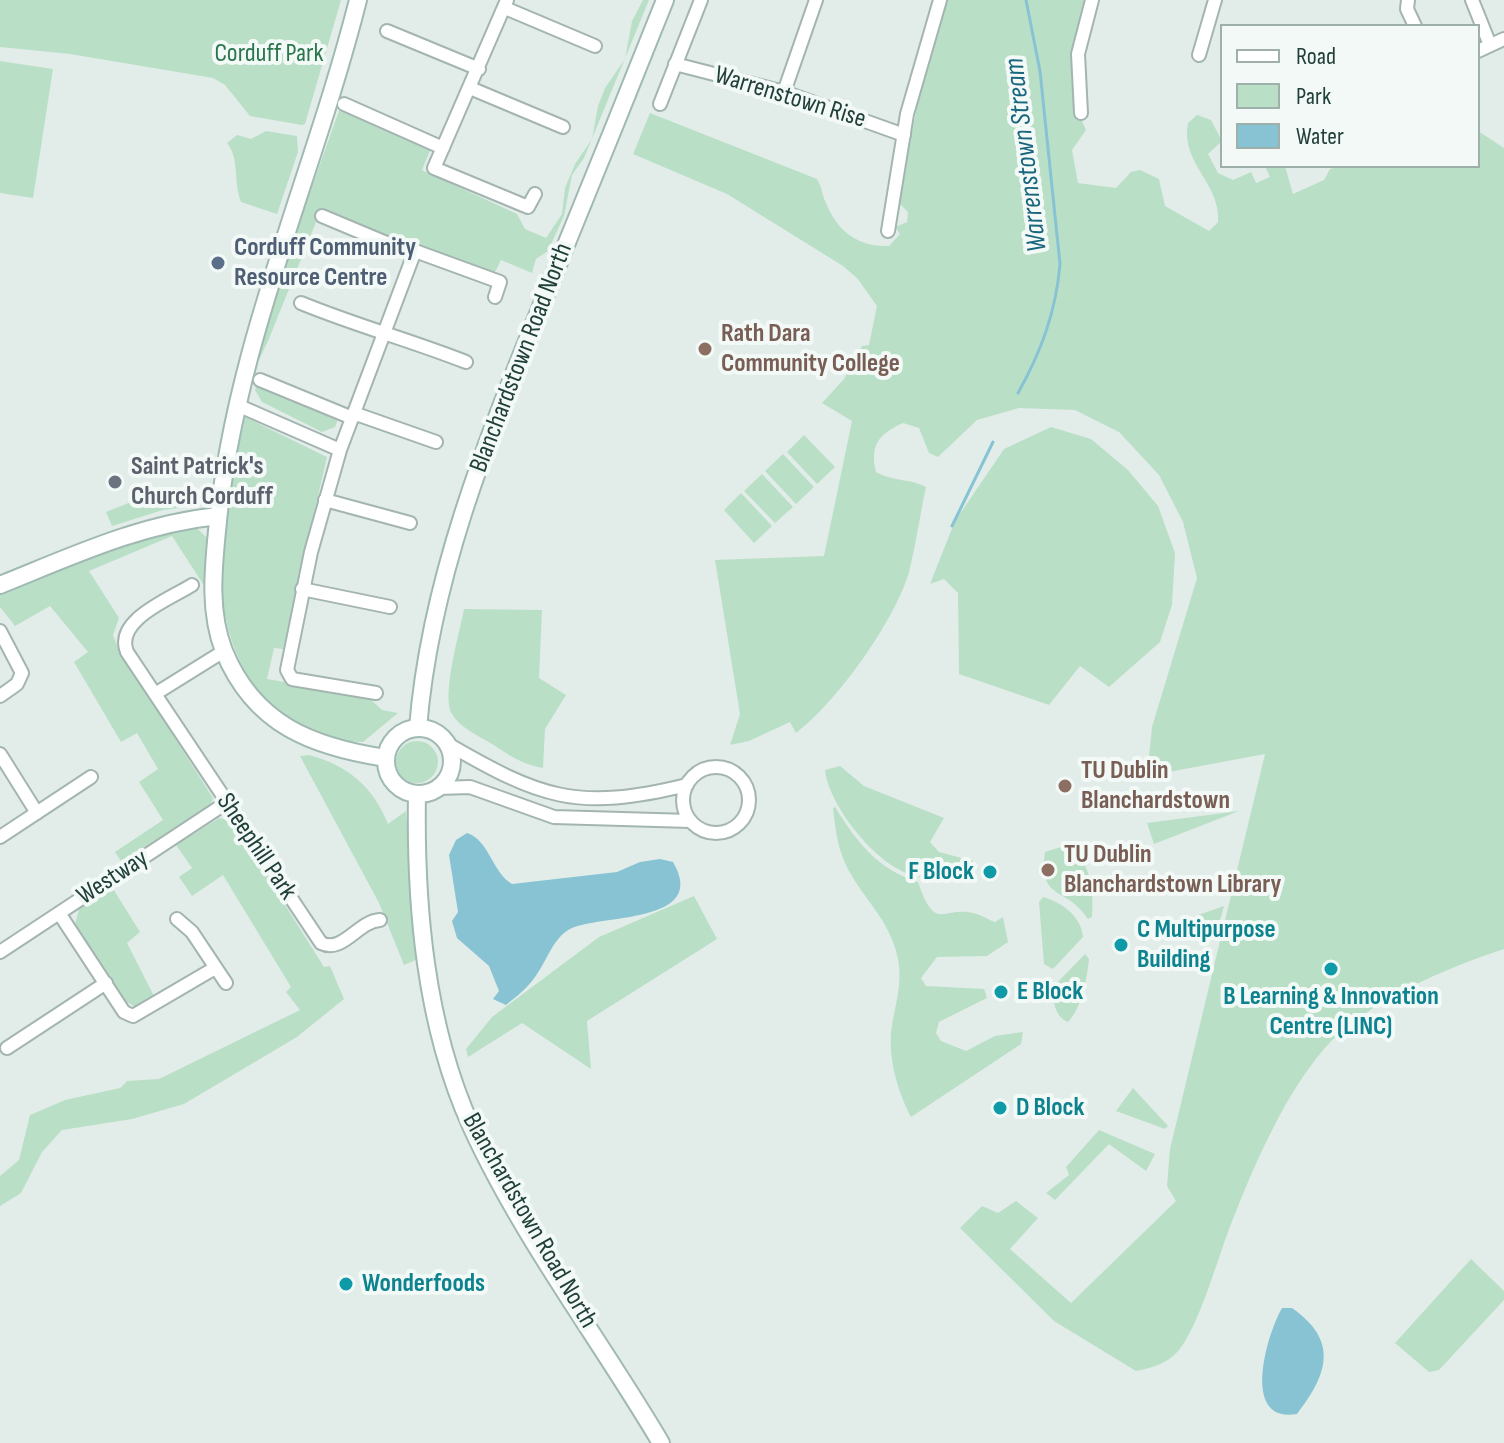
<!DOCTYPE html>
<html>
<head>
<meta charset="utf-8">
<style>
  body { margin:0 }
  #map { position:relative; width:1504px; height:1443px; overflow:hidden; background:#e2ede9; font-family:"Sofia Sans Condensed",sans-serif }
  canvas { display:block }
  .legend { position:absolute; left:1220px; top:24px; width:260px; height:144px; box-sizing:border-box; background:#f3f9f6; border:2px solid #9fafaa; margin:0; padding:10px 14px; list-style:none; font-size:24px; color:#213f39 }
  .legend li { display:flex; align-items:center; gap:16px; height:40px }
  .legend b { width:40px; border:2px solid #9fafaa }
</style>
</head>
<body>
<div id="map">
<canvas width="1504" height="1443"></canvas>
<ul class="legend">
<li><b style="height:10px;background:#fff"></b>Road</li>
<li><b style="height:22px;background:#badfc7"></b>Park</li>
<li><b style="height:22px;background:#88c3d4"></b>Water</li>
</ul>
</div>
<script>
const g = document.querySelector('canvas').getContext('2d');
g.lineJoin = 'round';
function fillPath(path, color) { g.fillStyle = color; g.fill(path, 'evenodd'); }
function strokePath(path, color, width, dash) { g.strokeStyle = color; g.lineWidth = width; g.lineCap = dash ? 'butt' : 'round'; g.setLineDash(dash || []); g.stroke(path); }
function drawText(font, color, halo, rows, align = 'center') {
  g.font = font + ' "Sofia Sans Condensed",sans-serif'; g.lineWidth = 8; g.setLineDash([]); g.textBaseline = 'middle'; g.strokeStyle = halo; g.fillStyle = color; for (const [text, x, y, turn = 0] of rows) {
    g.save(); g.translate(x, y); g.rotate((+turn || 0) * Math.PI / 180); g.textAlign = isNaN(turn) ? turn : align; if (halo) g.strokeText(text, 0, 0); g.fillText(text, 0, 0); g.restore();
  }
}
const green = new Path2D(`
  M 0,0 L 341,0 L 305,124 L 302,125 L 250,116 L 225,85 L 213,78 L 70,54 L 0,47 Z
  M 643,0 L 649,0 L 584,158 L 572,175 L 564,216 L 548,251 L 536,259 L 532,273 L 501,260 L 495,272 L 404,244 L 321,210 L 268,341 L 259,360 L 256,358 L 288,254 L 340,108 L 431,148 L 422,170 L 517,214 L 525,229 L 546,238 L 562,214 L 565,188 L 575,164 L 592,139 L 598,106 L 605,88 L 625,59 L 632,21 Z
  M 947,0 L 1087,0 C 1070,50 1063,80 1086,130 L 1072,150 L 1078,183 L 1116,188 L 1131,172 L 1140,170 L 1159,179 L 1165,206 L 1209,231 L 1218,222 C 1221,183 1180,164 1188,123 L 1197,115 L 1211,120 L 1222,141 L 1208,154 L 1218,173 L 1233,180 L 1251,172 L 1256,183 L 1270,177 L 1265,166 L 1285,166 L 1293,194 L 1324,180 L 1330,169 L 1342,166 L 1478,166 L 1478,131 L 1504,148 L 1504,949 C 1446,968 1365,1002 1324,1049 C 1282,1098 1251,1172 1228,1232 C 1216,1264 1199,1325 1179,1350 C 1169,1363 1152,1368 1136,1371 L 1054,1321 L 960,1228 L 982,1206 L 998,1213 L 1016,1201 L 1038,1218 L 1010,1249 L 1071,1303 L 1176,1201 L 1167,1186 L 1170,1149 L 1265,754 L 1147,776 L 1152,727 L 1197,578 L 1183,522 L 1159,475 L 1119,432 L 1075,410 L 1019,408 L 977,420 L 938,457 L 929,453 L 919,428 L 903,423 C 878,434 870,446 876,472 C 894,482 909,478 926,487 C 920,515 916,544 909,572 C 895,621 836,703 796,733 L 790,722 L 749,741 L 730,745 L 740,714 L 715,560 L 824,556 L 852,421 L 822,403 L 844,379 L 862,346 L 869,345 L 877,306 L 857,278 L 843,266 L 727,194 L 633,154 L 650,113 L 817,179 C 822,187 822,195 826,203 C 838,232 858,247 889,246 L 900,234 L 895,227 L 907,222 L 908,212 L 898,202 L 918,102 Z
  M 0,61 L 53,69 L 33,198 L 0,193 Z
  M 266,131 L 297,136 L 298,152 L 277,214 L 241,202 C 233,182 240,159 227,143 L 237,135 L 251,139 Z
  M 257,383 L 339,416 L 335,427 L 322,432 L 262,402 L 255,390 Z
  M 245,417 L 327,457 L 283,649 L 274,648 L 267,679 L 367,696 L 382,710 L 398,713 L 363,742 C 253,741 212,633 221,538 C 225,498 237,456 245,417 Z
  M 1051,427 L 1091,439 L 1128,470 L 1158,506 L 1175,553 L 1172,605 L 1160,642 L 1109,687 L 1080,666 L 1049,705 L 959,674 L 958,593 L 944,579 L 930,584 L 955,521 L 1004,449 Z
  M 804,435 L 835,467 L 817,484 L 787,452 Z
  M 783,454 L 814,487 L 796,504 L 765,471 Z
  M 762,474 L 793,507 L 775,523 L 744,491 Z
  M 211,489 L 209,499 L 201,505 L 163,510 L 112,526 L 106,512 L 151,494 Z
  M 741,493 L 772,526 L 754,543 L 724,510 Z
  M 196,527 L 206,537 L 205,587 L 172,536 L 89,571 L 119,618 L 113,635 L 119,650 L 213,798 C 211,818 140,851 121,861 L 115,852 L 163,820 L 139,782 L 158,769 L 137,733 L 121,742 L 74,662 L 88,652 L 50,606 L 15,626 L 0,607 L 0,594 L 148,535 Z
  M 464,609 L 542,610 L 539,678 L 566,695 L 545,729 L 543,768 C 523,765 509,755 492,744 C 479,736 460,728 452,714 C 441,696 460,631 464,609 Z
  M396 762a21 21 0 1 1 42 0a21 21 0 1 1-42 0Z
  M 309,755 C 347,765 373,786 388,824 L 406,811 L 418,959 L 404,965 L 379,903 L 300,756 Z
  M 840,766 L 864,786 L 944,818 L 930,842 L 939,852 L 973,861 L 973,869 L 967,874 C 949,875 929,880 912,875 C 876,865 829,806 825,770 Z
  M 835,807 C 857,842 877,869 918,882 C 936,935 943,904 977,914 C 983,916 989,920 995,922 L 1003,917 L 1008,942 L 987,956 L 937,957 L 921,978 L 926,986 L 984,989 L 987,998 L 939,1022 L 936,1033 L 941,1041 L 966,1051 L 995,1036 L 1023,1032 L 1021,1044 L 911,1117 C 898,1092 889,1062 891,1033 C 894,1008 903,985 898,959 C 890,918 861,898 845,863 C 837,845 835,826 833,808 Z
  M 1239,811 L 1154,844 L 1147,823 Z
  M 219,818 L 229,820 L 238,830 L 324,967 L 330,966 L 344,999 L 297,1037 L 184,1104 L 132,1119 L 62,1130 L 42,1152 L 21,1193 L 0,1206 L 0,1176 L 19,1160 L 30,1115 L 65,1100 L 120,1088 L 127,1081 L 159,1079 L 300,1010 L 286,992 L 291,987 L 223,875 L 192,896 L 179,877 L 192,868 L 176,845 Z
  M 1064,846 C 1091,854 1094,893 1092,917 L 1088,919 C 1066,885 1038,902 1045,852 Z
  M 112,887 L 140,932 L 127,943 L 156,1000 L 137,1008 L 122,999 L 75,925 L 79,909 Z
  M 694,896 L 717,939 L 587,1021 L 591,1069 L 522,1023 L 468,1057 L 466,1049 L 492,1017 L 599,937 Z
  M 1043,897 C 1063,903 1081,916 1083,937 L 1053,969 L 1044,964 L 1039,902 Z
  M 1224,906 L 1217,931 L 1167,926 Z
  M 1085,954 L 1089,959 C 1087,978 1082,1008 1068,1022 C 1055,1017 1053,1001 1052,988 Z
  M 1133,1088 L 1168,1126 L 1165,1129 L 1116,1111 Z
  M 1099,1130 L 1155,1154 L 1146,1171 L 1109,1144 L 1055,1200 L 1046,1193 L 1069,1175 L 1066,1167 Z
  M 1471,1259 L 1504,1291 L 1504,1300 L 1439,1370 L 1429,1372 L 1395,1343 Z`);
const water = new Path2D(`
  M 467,833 C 489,840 492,872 512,884 L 617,872 L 640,862 L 660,859 L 673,862 C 710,925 598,914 570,929 C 554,937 547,960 537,974 C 529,987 517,996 506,1005 L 493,999 L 499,991 L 489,966 L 457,938 L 452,921 L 458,912 L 449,855 L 456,840 Z
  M 1282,1308 L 1292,1308 C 1339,1341 1328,1374 1297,1414 C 1240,1424 1267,1334 1282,1308 Z`);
const stream = new Path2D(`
  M 1018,393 C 1041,352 1056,312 1060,264 L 1040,71 L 1026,0
  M 952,526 L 993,442`);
const street = new Path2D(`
  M 507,0 L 434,168 L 528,207 L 535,194
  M 1408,0 L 1407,9 L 1415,26
  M 1472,0 L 1490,45
  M 505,8 L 595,46
  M 387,31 L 479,69
  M 1478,51 L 1504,39
  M 1199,55 L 1215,0
  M 675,64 L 784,92 L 904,135
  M 470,88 L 563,127
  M 784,92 L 816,0
  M 344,104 L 443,148
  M 660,104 L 701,0
  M 1081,113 L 1078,54 L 1092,0
  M 322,216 L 408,252 L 415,251 L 500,282 L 495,297
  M 888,231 L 907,114 L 940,0
  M 301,303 C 357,326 410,340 466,362
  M 260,380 L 350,417 L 359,415 L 436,442
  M 237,405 L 340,450
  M 325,500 L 410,523
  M 192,585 C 170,599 114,620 127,652 L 321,943 C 343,954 358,921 380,920
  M 302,589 L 390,607
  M 0,631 L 22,673 L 17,684 L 0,696
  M 376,693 L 292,679 L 287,670 L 311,552 L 340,450 L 415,251
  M 155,694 L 224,651
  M 446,743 C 541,798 576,812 687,785
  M 0,754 L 37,813
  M683 800a33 33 0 1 1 66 0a33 33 0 1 1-66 0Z
  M 438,788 L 470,787 L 554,817 L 690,821
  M 0,837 L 91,777
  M 59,913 L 124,1012 L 133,1016 L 215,968
  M 177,919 L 192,932 L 226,983
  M 0,952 L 226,803
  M 7,1048 L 106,983`);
const secondary = new Path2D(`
  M 358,0 C 313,178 234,346 217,531 C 213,571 209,613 224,651 C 254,725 313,747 386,758
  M 0,585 C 72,556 140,524 218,516
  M 418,728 C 430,578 488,437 544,299 C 585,199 625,100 665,0
  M386 761a33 33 0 1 1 66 0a33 33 0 1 1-66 0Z
  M 417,794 C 415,905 425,1024 471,1126 C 522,1238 599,1338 661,1443`);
const markers = [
  [218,263,8,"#5c6f8a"],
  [705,349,8,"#8d6e63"],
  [115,482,8,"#6b7280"],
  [1065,786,8,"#8d6e63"],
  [1048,870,8,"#8d6e63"],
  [990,872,8,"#0f9aa8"],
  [1121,945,8,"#0f9aa8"],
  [1331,969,8,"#0f9aa8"],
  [1001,992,8,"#0f9aa8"],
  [1000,1108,8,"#0f9aa8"],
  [346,1284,8,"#0f9aa8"]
];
const parkNames = [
  ["Corduff Park",269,54]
];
const streetNames = [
  ["Warrenstown Rise",790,98,17],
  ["Blanchardstown Road North",522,358,-69],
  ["Sheephill Park",256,847,56],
  ["Westway",113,878,-33],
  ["Blanchardstown Road North",529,1221,60]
];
const serviceNames = [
  ["Corduff Community",234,248],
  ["Resource Centre",234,278]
];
const educationNames = [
  ["Rath Dara",721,334],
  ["Community College",721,364],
  ["TU Dublin",1081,771],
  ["Blanchardstown",1081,801],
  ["TU Dublin",1064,855],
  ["Blanchardstown Library",1064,885]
];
const worshipNames = [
  ["Saint Patrick's",131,467],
  ["Church Corduff",131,497]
];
const cultureNames = [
  ["F Block",974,872,"right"],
  ["C Multipurpose",1137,930],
  ["Building",1137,960],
  ["E Block",1017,992],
  ["B Learning & Innovation",1331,997,"center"],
  ["Centre (LINC)",1331,1027,"center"],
  ["D Block",1016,1108],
  ["Wonderfoods",362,1284]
];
const waterNames = [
  ["Warrenstown Stream",1027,155,-97]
];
fillPath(green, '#badfc7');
fillPath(water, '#88c3d4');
strokePath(stream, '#88c3d4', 3);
strokePath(street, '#a4b5b1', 16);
strokePath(secondary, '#a0b9b2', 20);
strokePath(street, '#fff', 12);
strokePath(secondary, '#fff', 16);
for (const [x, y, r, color] of markers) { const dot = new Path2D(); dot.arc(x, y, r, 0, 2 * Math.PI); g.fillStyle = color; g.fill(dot); strokePath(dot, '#f3f9f6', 3); }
drawText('26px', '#2a774d', '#f3f9f6', parkNames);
drawText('26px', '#213f39', '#f3f9f6', streetNames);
drawText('bold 26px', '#4e5e75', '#f3f9f6', serviceNames, 'left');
drawText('bold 26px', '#785e54', '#f3f9f6', educationNames, 'left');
drawText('bold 26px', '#5b616d', '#f3f9f6', worshipNames, 'left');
drawText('bold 26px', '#0d838f', '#f3f9f6', cultureNames, 'left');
drawText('italic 28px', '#19657d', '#f3f9f6', waterNames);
</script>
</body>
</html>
